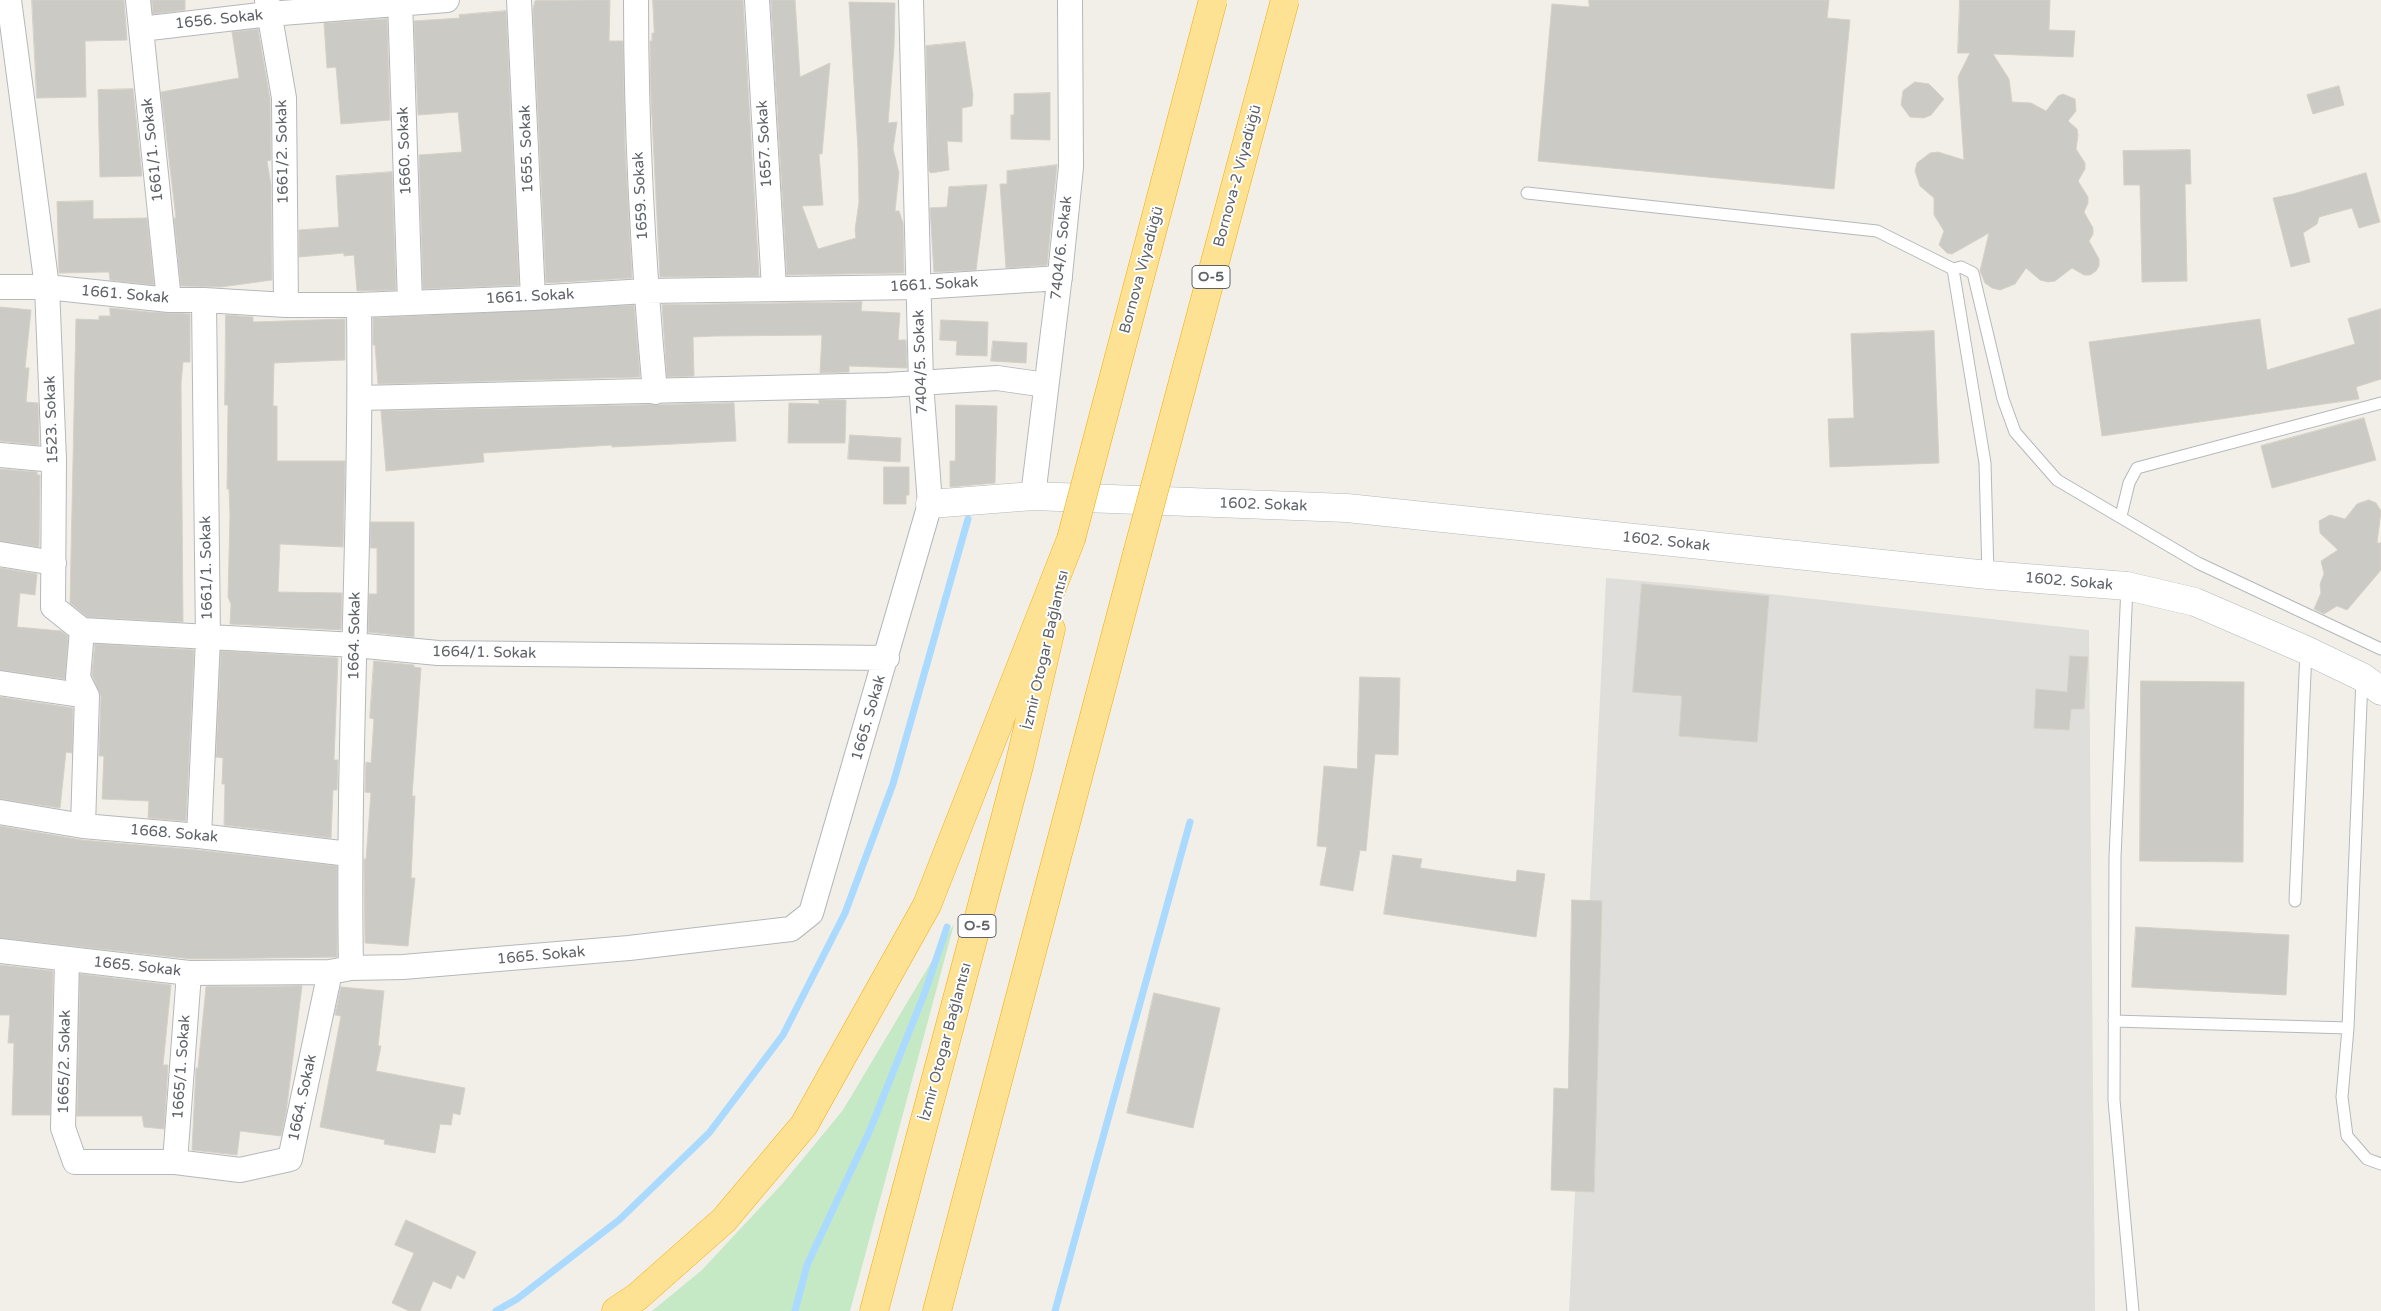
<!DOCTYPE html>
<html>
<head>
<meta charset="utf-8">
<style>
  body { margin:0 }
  canvas { display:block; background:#f1efe8 }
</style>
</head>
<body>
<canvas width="2381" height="1311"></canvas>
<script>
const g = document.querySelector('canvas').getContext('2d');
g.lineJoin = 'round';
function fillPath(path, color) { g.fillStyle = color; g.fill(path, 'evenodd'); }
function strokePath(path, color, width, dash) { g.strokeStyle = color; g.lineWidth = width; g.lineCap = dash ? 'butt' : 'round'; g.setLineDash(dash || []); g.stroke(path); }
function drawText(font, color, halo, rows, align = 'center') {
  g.font = font + ' "Varela Round",sans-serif'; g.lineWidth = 4; g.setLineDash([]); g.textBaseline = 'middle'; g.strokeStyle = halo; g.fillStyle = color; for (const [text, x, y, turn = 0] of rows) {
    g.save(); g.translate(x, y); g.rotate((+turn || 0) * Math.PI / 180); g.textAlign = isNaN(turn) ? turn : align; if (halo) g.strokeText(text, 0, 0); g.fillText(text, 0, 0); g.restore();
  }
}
const industrial = new Path2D(`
  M 1606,578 L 1690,585 L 2089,630 L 2095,1311 L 1569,1311 Z`);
const green = new Path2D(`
  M 954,924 L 850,1311 L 652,1311 L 702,1270 L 783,1183 L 843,1110 Z`);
const stream = new Path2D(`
  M 496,1311 L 517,1299 L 619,1220 L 709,1133 L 783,1035 L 845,913 L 893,784 L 968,519
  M 795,1311 L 807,1265 L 870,1130 L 925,992 L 947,927
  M 1055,1311 L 1190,822`);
const building = new Path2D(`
  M 32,0 L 124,0 L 127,40 L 85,41 L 86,97 L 37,98 Z
  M 152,0 L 185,0 L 185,10 L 153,14 Z
  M 581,0 L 610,0 L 609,41 L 623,41 L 625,148 L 632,278 L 546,283 L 533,9 L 535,1 Z
  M 653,0 L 743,0 L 759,276 L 660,277 L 651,98 L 650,41 L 652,41 L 652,33 L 654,33 Z
  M 771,0 L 795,0 L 800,77 L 830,63 L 822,154 L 819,154 L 823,205 L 802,206 L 818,249 L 856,238 L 855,230 L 859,202 L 858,150 L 849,2 L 895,3 L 894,47 L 888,123 L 897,122 L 893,149 L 899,173 L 895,211 L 899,211 L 903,223 L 904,273 L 787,275 Z
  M 1589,0 L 1829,0 L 1827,18 L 1850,20 L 1834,189 L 1538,161 L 1552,4 L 1589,7 Z
  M 1960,0 L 2050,0 L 2049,30 L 2075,31 L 2073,57 L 1993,54 L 2009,79 L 2012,102 L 2031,103 L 2046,111 L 2058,96 L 2063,94 L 2075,99 L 2076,111 L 2068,121 L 2077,129 L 2078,135 L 2076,149 L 2085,163 L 2085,169 L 2078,181 L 2088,197 L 2088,203 L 2084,212 L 2093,228 L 2093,234 L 2089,241 L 2099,259 L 2099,266 L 2096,271 L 2090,275 L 2084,275 L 2072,268 L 2055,281 L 2048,282 L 2040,280 L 2026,268 L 2015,284 L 2000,290 L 1992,288 L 1985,283 L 1980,271 L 1989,233 L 1952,254 L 1947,253 L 1939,245 L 1944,231 L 1934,215 L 1934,198 L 1920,186 L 1915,171 L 1917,163 L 1930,153 L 1938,152 L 1964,160 L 1958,77 L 1970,53 L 1958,53 Z
  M 506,11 L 519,285 L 423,289 L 419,155 L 462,152 L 458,112 L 418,115 L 414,21 L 460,18 L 459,15 Z
  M 387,19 L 390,120 L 341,124 L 336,67 L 327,68 L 324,23 Z
  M 258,29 L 270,99 L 271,160 L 267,161 L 271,185 L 272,280 L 221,287 L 181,286 L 174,218 L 176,218 L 161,92 L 239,78 L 232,32 Z
  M 965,42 L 973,95 L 972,106 L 962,108 L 962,142 L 947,141 L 949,170 L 931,173 L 929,171 L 926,46 Z
  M 1915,82 L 1929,84 L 1944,99 L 1931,115 L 1924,118 L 1910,117 L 1901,105 L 1903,91 Z
  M 2339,86 L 2344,105 L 2313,114 L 2307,95 Z
  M 133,89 L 142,176 L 100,177 L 98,90 Z
  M 1050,93 L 1050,140 L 1011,139 L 1011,115 L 1014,115 L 1014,94 Z
  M 2190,150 L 2191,184 L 2185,184 L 2187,281 L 2142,282 L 2140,185 L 2124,185 L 2123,151 Z
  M 1057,165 L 1047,265 L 1006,268 L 1000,184 L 1007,184 L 1007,171 Z
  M 392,172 L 396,290 L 357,291 L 354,255 L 344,256 L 344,253 L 299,257 L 299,230 L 339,227 L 336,176 Z
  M 2366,173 L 2380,222 L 2359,228 L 2352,208 L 2319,217 L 2317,224 L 2303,233 L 2310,262 L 2291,267 L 2273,198 L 2293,194 Z
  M 987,185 L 976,270 L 934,272 L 930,208 L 947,207 L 949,187 Z
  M 93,201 L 93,219 L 147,218 L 154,285 L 110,280 L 109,272 L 59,273 L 57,202 Z
  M 862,302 L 861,311 L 900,313 L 898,340 L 906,340 L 907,368 L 849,366 L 849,372 L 820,373 L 822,335 L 715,336 L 693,337 L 694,376 L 667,377 L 662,305 Z
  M 634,305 L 640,377 L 378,384 L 375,345 L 373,345 L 373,318 Z
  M 0,307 L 31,310 L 25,368 L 29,368 L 26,402 L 38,403 L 39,445 L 0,441 Z
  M 110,308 L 149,312 L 190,314 L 190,362 L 183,362 L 181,384 L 183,622 L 87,617 L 70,603 L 76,319 L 99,320 L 99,316 L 110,316 Z
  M 2381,309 L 2381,379 L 2356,387 L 2359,399 L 2102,436 L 2089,342 L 2260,319 L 2267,370 L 2355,344 L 2348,319 Z
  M 226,315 L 253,317 L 253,322 L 345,319 L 345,360 L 274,363 L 273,406 L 277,406 L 277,461 L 345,461 L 343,547 L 280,544 L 278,592 L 342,593 L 341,630 L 230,624 L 231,604 L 228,597 L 230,516 L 229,489 L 227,489 L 228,405 L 225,405 Z
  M 941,320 L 988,322 L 987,356 L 956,355 L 957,341 L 940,340 Z
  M 1934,331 L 1939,463 L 1830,467 L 1828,419 L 1854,418 L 1851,334 Z
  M 993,341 L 1027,343 L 1026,363 L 991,361 Z
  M 819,400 L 846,400 L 845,443 L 788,443 L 789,403 L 819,404 Z
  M 734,403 L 736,441 L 612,447 L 612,445 L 483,453 L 484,462 L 386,471 L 381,411 Z
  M 956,405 L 997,406 L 995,483 L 950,487 L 950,461 L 955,461 Z
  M 2364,418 L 2376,460 L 2272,488 L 2261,446 Z
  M 850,435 L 901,438 L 900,462 L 848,459 Z
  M 884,467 L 909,467 L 909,495 L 906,495 L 906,504 L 884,504 Z
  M 0,469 L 37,472 L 37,475 L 40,475 L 39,547 L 0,541 Z
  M 2369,500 L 2376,503 L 2381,511 L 2377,543 L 2381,543 L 2381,570 L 2347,610 L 2337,606 L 2324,614 L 2314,609 L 2321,593 L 2320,584 L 2324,574 L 2321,561 L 2338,550 L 2320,533 L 2319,521 L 2330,515 L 2345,519 L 2357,504 Z
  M 371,522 L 414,522 L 414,637 L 368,632 L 369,594 L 377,594 L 377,548 L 371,548 Z
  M 0,568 L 37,574 L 35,595 L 20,593 L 17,627 L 61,631 L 68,636 L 65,679 L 0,670 Z
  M 1642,584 L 1769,596 L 1757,742 L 1679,736 L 1682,696 L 1633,692 Z
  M 95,644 L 194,650 L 186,821 L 148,818 L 149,801 L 102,799 L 104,756 L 99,756 L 101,696 L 92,675 Z
  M 221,651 L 338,658 L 334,760 L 338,760 L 337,790 L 333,790 L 331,838 L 224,825 L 225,784 L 222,784 L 223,758 L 216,757 Z
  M 2070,656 L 2088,657 L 2084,709 L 2071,709 L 2069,730 L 2034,728 L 2036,689 L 2067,692 Z
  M 374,661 L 414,665 L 414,667 L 421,668 L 412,796 L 415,796 L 411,878 L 415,878 L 408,946 L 365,943 L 364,859 L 366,859 L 371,793 L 365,792 L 366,762 L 371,763 L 374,719 L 370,718 Z
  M 1360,677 L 1400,678 L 1398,755 L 1375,754 L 1366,851 L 1360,850 L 1353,891 L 1320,885 L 1327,847 L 1317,846 L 1324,766 L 1357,769 Z
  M 2141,681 L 2244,682 L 2243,862 L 2140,861 Z
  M 0,697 L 73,708 L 72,753 L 66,752 L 60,808 L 0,799 Z
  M 0,826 L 82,840 L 198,850 L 337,866 L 337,957 L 192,959 L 0,938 Z
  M 1393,855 L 1422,859 L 1420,868 L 1516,882 L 1517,870 L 1545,874 L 1536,937 L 1384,914 Z
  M 1572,900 L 1602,901 L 1594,1192 L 1551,1190 L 1554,1088 L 1568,1089 Z
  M 2136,927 L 2289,935 L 2286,995 L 2132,987 Z
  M 0,965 L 53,971 L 50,1115 L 12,1115 L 14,1043 L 8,1043 L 10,1015 L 0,1015 Z
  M 80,974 L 171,985 L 163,1065 L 168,1065 L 164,1129 L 144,1127 L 142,1116 L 77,1116 Z
  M 302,986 L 286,1113 L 281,1136 L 240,1131 L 237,1155 L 192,1150 L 196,1068 L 198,1068 L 206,987 Z
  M 341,987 L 384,991 L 378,1046 L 381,1046 L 376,1071 L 465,1088 L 460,1115 L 453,1113 L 451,1125 L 440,1124 L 435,1153 L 384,1144 L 385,1140 L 320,1127 L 341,1016 L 335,1015 Z
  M 1154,993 L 1220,1008 L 1193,1128 L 1127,1113 Z
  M 406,1220 L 476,1252 L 464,1279 L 457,1275 L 451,1289 L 433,1281 L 420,1311 L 409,1311 L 392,1303 L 414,1253 L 395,1245 Z`);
const service = new Path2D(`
  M 1527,193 L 1877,231 L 1953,269 L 1961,267 L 1973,273 L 2003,399 L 2015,432 L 2057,480 L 2198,563 L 2381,649
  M 1953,269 L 1985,463 L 1988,575
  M 2121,516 L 2129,483 L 2137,468 L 2381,403
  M 2127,586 L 2115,857 L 2114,1100 L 2133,1311
  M 2362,678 L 2348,1028 L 2342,1097 L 2347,1136 L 2367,1159 L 2381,1164
  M 2295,901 L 2306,651
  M 2114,1021 L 2348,1028`);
const minor = new Path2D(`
  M 9,0 L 47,287 L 54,460 L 53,607 L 82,630
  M 138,0 L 169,300
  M 267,0 L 284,98 L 286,305
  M 400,0 L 410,302
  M 519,0 L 533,298
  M 636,0 C 636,131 643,262 655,392
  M 757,0 L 774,288
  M 141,29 L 269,14 L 447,0
  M 0,287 L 47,287 L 169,300 L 204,300 L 286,305 L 359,305 L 533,298 L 645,291 L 919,287 L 1060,278
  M 360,398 L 887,385 L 997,378 L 1046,385
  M 0,455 L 54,460
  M 1033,496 L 1060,275 L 1071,167 L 1070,0
  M 0,554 L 54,563
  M 82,630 L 355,645 L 438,653 L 887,658
  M 82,630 L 78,678 L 87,696 L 83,826
  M 0,683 L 87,696
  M 0,812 L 83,826 L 199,836 L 349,854
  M 199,836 L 208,639 L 204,300
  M 0,951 L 189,973 L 330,972 L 351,968 L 403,967 L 629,948 L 791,929 L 811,913 L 930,504 L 921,383 L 911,0
  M 67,960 L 63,1128 L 75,1162 L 175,1162 L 240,1170 L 290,1159 L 330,972
  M 351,968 C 347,747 362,526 359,305
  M 175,1162 L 189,973`);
const tertiary = new Path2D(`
  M 930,504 L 1033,496 L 1347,508 L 1988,575 L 2127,586 L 2195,602 L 2306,650 L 2362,677 L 2381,691`);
const motorway = new Path2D(`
  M 616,1311 L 637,1297 L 724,1220 L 804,1125 L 927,905 L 1071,539
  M 874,1311 L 1019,766 L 1051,629
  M 937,1311 L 1137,554`);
const motorwayBridge = new Path2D(`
  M 1071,539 L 1213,0
  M 1137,554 L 1285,0`);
const shields = [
  [1211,277,38],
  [977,926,38]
];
const shieldNames = [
  ["O-5",1211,277],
  ["O-5",977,926]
];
const streetNames = [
  ["1656. Sokak",219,20,-6],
  ["1657. Sokak",765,144,-93],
  ["1655. Sokak",527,149,-92],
  ["1661/1. Sokak",153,150,-96],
  ["1660. Sokak",405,151,-92],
  ["1661/2. Sokak",283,152,-91],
  ["Bornova-2 Viyadüğü",1238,176,-75],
  ["1659. Sokak",641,196,-93],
  ["7404/6. Sokak",1062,248,-84],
  ["Bornova Viyadüğü",1142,270,-75],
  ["1661. Sokak",934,285,-3],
  ["1661. Sokak",125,295,5],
  ["1661. Sokak",530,297,-3],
  ["7404/5. Sokak",921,362,-92],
  ["1523. Sokak",52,420,-92],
  ["1602. Sokak",1263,505,2],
  ["1602. Sokak",1666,542,6],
  ["1661/1. Sokak",207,568,-91],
  ["1602. Sokak",2069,582,5],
  ["1664. Sokak",355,636,-89],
  ["İzmir Otogar Bağlantısı",1046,650,-77],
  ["1664/1. Sokak",484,653,1],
  ["1665. Sokak",869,718,-74],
  ["1668. Sokak",174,834,5],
  ["1665. Sokak",541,956,-5],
  ["1665. Sokak",137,967,6],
  ["İzmir Otogar Bağlantısı",946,1042,-75],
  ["1665/2. Sokak",65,1062,-89],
  ["1665/1. Sokak",182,1067,-86],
  ["1664. Sokak",303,1098,-78]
];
fillPath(industrial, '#e0deda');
fillPath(green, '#c5e8c5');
strokePath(stream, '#aadaff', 7);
fillPath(building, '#cccac5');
strokePath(building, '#d6d1c6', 1);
strokePath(service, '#b5b8bc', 13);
strokePath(minor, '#b5b8bc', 26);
strokePath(tertiary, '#b5b8bc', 29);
strokePath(motorway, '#f9ab00', 29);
strokePath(service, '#fff', 11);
strokePath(minor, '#fff', 24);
strokePath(tertiary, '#fff', 28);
strokePath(motorway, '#fde293', 28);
strokePath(motorwayBridge, '#f9ab00', 29, []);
strokePath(motorwayBridge, '#fde293', 28);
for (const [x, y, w] of shields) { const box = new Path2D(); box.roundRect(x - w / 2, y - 11.5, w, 23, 4); g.fillStyle = '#fff'; g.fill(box); strokePath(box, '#5f6368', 1); }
drawText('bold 14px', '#5f6368', null, shieldNames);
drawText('15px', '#5f6368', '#fff', streetNames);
</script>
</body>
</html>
